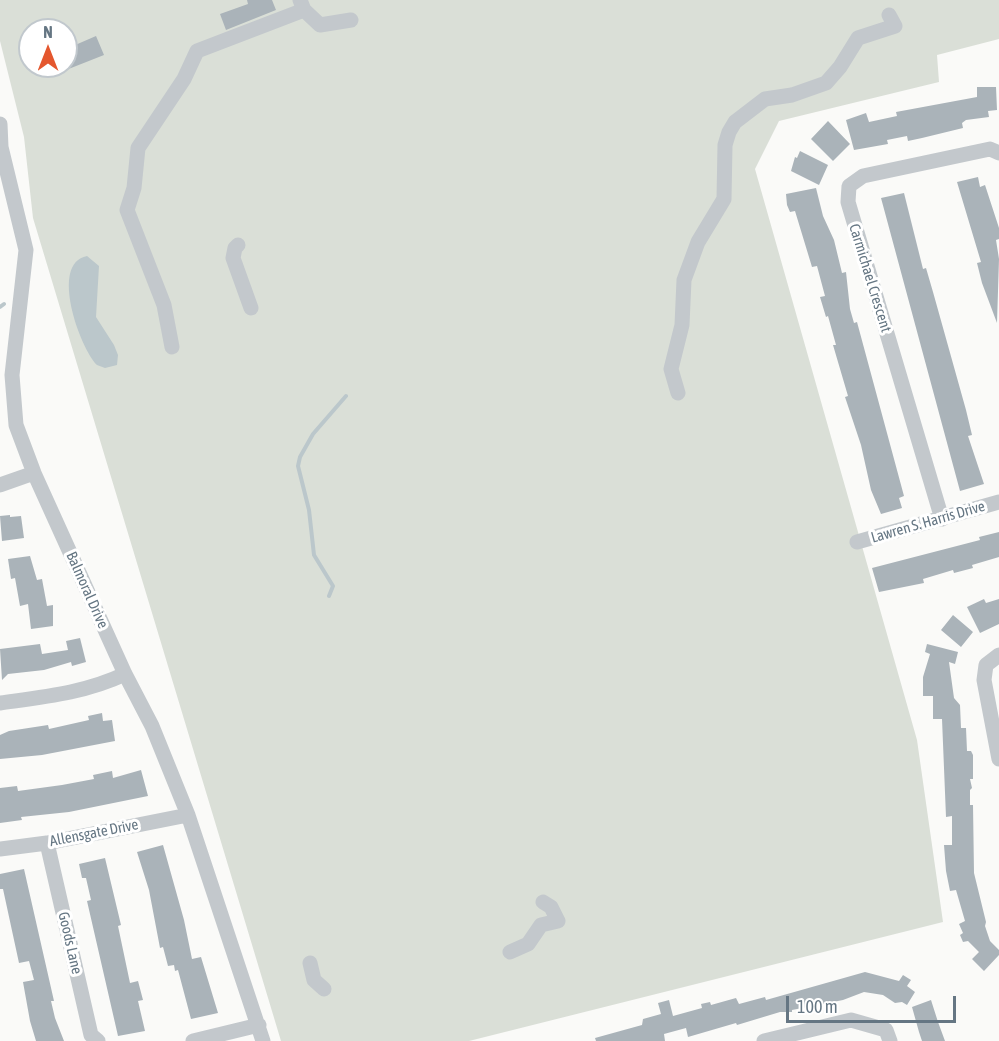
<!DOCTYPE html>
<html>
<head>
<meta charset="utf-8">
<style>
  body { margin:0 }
  #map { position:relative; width:999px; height:1041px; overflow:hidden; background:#fafaf8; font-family:"Asap Condensed",sans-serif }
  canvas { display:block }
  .north { position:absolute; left:18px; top:18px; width:60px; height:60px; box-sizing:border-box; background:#fff; border:2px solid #c1c8cd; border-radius:50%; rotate:0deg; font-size:16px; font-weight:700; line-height:24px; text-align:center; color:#657683 }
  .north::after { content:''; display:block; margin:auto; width:21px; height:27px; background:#e4572e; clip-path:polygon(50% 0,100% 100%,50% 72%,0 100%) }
  .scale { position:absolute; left:786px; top:996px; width:170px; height:27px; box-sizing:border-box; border:3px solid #657683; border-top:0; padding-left:8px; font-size:18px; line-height:21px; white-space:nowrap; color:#657683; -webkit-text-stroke:4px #fff; paint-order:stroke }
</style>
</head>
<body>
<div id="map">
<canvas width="999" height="1041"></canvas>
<div class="north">N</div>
<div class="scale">100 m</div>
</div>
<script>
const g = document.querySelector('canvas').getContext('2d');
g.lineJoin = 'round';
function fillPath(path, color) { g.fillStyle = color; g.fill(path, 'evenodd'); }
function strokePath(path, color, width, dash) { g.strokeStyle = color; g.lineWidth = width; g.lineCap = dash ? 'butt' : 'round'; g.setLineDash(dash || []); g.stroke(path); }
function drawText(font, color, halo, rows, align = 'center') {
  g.font = font + ' "Asap Condensed",sans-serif'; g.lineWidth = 6; g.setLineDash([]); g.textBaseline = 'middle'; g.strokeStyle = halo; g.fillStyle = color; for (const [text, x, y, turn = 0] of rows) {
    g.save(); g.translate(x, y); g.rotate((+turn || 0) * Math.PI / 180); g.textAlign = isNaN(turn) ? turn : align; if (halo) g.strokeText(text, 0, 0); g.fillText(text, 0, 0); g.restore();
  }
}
const green = new Path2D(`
  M 0,0 L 999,0 L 999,39 L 937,55 L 939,82 L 779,121 L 755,169 L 917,740 L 943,922 L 469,1041 L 281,1041 L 33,218 L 24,137 L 0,41 ZM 30,30 L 66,30 L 66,66 L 30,66 Z`);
const water = new Path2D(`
  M 87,256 L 99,266 L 96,317 L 114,345 L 118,355 L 117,365 L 105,368 L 97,365 C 80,348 49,263 87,256 Z`);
const stream = new Path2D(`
  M 0,307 L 4,304
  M 329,596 L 333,586 L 314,555 L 309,510 L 298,466 L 300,457 L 313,434 L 346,396`);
const building = new Path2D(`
  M 247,0 L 272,0 L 276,10 L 226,30 L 220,14 L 248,4 Z
  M 96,36 L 104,55 L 66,70 L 66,49 Z
  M 977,87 L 996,87 L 997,110 L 988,111 L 989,117 L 966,120 L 962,123 L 963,128 L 922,138 L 908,141 L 907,136 L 887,140 L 888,144 L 854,150 L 846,120 L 866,113 L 869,122 L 897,116 L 896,112 L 977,97 Z
  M 828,121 L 850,144 L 833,161 L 811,139 Z
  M 800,151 L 828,165 L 819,185 L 791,171 L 795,157 L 797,158 Z
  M 978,177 L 980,187 L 985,185 L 999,228 L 999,239 L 996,240 L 999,259 L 997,323 L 982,283 L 977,263 L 981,262 L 957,182 Z
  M 816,188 L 823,216 L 834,240 L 842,273 L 846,272 L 850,309 L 854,323 L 857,322 L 904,496 L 899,498 L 902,508 L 881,514 L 871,490 L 861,445 L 845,397 L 848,396 L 833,345 L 836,345 L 828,316 L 826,317 L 820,297 L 825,296 L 817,266 L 812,267 L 795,211 L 790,212 L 787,205 L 786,194 Z
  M 904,193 L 923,269 L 926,268 L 933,292 L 966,410 L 972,435 L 968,436 L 984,484 L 960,491 L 881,198 Z
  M 10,515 L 10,517 L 21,516 L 24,538 L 2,541 L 0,516 Z
  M 999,532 L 999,557 L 972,565 L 973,568 L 954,573 L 953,570 L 923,579 L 924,583 L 879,592 L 872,568 L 980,540 L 979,537 Z
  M 30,556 L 37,580 L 42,579 L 47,606 L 53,605 L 53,626 L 31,629 L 28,604 L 20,606 L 15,578 L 11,579 L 8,559 Z
  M 984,599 L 986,603 L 999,599 L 999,624 L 980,633 L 967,607 Z
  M 953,615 L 973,632 L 961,647 L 941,630 Z
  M 80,638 L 86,662 L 72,666 L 71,662 L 44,670 L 8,674 L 2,680 L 0,649 L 40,644 L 42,654 L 68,650 L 66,641 Z
  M 927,644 L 958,652 L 955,664 L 949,662 L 954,698 L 960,705 L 961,728 L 966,728 L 967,751 L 971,751 L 973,755 L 973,779 L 970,779 L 972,788 L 970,790 L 970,805 L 973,805 L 974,873 L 986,922 L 985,926 L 990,941 L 999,950 L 999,955 L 984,971 L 972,959 L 979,952 L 968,941 L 963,942 L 960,935 L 963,933 L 959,924 L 965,921 L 956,890 L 950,891 L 946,871 L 944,845 L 952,845 L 952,816 L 946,817 L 942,719 L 933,719 L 933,696 L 923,696 L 923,677 L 930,654 L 925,652 Z
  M 102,713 L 103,721 L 112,720 L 115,741 L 42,755 L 0,759 L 0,735 L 9,731 L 48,725 L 49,729 L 89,720 L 88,716 Z
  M 141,770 L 148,796 L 69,812 L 21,817 L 22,820 L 0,823 L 0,788 L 17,786 L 18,791 L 62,785 L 94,779 L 93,775 L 112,771 L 113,778 Z
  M 163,845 L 184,920 L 192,959 L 201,957 L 218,1013 L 191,1019 L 178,970 L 175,971 L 174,965 L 168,966 L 163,947 L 160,948 L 149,890 L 137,852 Z
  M 105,858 L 121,925 L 118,926 L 130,983 L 138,981 L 143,1000 L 138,1001 L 145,1031 L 118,1036 L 87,901 L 91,900 L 86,878 L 82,878 L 79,864 Z
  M 24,869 L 54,1001 L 51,1001 L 55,1018 L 64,1041 L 36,1041 L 30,1021 L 23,982 L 34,980 L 29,961 L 19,963 L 3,889 L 0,889 L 0,874 Z
  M 865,972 L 899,981 L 903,975 L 911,980 L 907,986 L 915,992 L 907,1005 L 902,1002 L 895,1003 L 883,995 L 864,992 L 843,1000 L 792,1010 L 792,1012 L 780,1012 L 737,1025 L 736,1023 L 688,1037 L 686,1028 L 664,1034 L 665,1041 L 596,1041 L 595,1038 L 642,1025 L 643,1019 L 661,1014 L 658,1003 L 669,1000 L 673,1016 L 702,1008 L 701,1004 L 710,1002 L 711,1005 L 736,998 L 739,1004 L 765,997 L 766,1000 Z
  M 931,1000 L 938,1022 L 945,1041 L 922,1041 L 919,1032 L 912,1007 Z`);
const minor = new Path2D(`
  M 300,0 L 304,10 L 320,25 L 351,20
  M 0,124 L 1,147 L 26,250 L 12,375 L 16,425 L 34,473 L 125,674 L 152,726 L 188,815 L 263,1041
  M 238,245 L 235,248 L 233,258 L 251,308
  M 172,347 L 164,305 L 127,210 L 134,188 L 138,148 L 184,79 L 197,51 L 304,10
  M 678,393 L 671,369 L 682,325 L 684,280 L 698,242 L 724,199 L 725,145 L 729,132 L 735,122 L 765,99 L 792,95 L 826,83 L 840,67 L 858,38 L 895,26 L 889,15
  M 0,485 L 34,473
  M 942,519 L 848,202 L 849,186 L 863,176 L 990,149 L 999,153
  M 857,542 L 999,502
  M 999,655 L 986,665 L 984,680 L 999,759
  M 0,703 C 43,697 85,693 125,674
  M 47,843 L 91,1035 L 98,1041
  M 0,849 L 47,843 L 188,815
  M 510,952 L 528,944 L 541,925 L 558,921 L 551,907 L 543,902
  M 310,963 L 314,980 L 324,989
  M 193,1041 L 259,1025
  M 764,1041 L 851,1020 L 886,1030 L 890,1041`);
const streetNames = [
  ["Carmichael Crescent",870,278,73],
  ["Lawren S. Harris Drive",928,522,-16],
  ["Balmoral Drive",87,590,66],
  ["Allensgate Drive",94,833,-11],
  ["Goods Lane",70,943,77]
];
fillPath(green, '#dadfd7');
fillPath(water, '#bbc7cb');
strokePath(stream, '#bbc7cb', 4);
fillPath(building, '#aab3b9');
strokePath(minor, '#c3c8cc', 15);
drawText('15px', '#657683', '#fff', streetNames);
</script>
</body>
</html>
